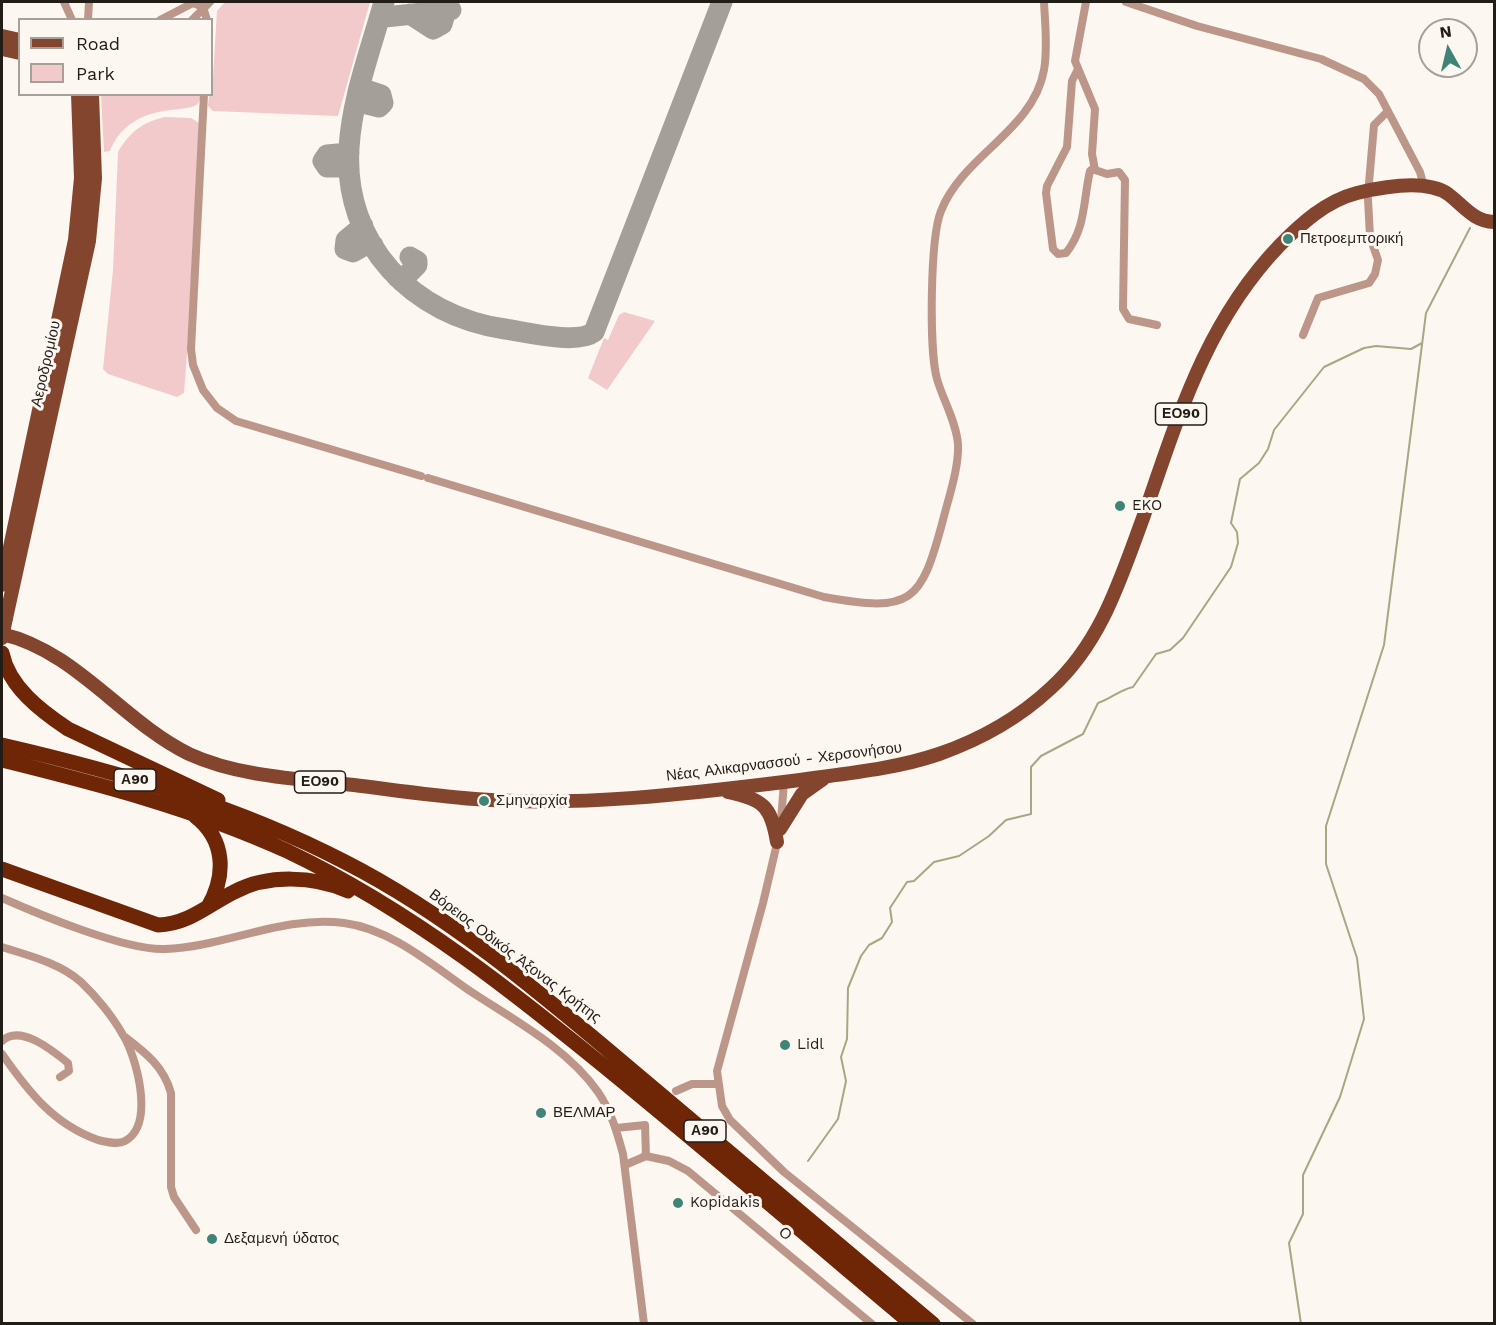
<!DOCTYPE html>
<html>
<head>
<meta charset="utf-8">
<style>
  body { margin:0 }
  #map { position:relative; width:1496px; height:1325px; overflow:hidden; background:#fdf7f1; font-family:"Work Sans",sans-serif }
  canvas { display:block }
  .frame { position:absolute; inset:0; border:3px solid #231d18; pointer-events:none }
  .legend { position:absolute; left:18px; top:18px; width:195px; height:78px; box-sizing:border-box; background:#fdf7f1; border:2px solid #a6a09a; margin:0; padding:8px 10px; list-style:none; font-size:18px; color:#231d18 }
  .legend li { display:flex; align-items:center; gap:12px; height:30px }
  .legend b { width:30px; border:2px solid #a6a09a }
  .north { position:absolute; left:1418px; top:18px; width:60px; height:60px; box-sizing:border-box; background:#fdf7f1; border:2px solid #a6a09a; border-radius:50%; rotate:352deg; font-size:16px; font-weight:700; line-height:24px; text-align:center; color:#231d18 }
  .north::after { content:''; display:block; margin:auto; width:21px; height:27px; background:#408477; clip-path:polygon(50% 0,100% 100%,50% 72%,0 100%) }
</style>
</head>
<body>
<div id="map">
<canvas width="1496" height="1325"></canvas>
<div class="frame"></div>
<ul class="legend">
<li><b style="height:8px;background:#84452f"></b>Road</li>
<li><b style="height:16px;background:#f2cacb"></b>Park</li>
</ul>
<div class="north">N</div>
</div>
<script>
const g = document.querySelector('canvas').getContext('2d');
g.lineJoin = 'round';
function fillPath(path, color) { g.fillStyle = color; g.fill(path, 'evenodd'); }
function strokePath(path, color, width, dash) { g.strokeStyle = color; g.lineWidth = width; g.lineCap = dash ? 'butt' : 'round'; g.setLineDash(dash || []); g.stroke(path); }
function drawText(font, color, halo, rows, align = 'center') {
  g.font = font + ' "Work Sans",sans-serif'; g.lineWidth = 6; g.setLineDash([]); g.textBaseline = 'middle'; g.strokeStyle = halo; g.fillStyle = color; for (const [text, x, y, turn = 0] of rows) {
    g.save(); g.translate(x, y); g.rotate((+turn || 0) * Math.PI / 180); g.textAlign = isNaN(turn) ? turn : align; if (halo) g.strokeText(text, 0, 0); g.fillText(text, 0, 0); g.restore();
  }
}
const green = new Path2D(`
  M 225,2 L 370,2 L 338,116 L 213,111 L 208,106 L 209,95 L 212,94 L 217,11 Z
  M 101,95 L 201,95 C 200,100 199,104 194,106 C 187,109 177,109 170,110 C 143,113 120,125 110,151 L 104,152 Z
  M 165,117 L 191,118 L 199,123 L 187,354 L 184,393 L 177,397 L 108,374 L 103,369 L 113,270 L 118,152 C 129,133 142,122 165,117 Z
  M 624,312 L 655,321 L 607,390 L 588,378 L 604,338 L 608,340 L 619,315 Z`);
const stream = new Path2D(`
  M 808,1161 L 838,1119 L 846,1081 L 841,1057 L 847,1039 L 848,988 L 861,956 L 869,945 L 882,938 L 892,922 L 890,908 L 907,882 L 914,881 L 934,862 L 959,856 L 989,836 L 1006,820 L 1031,814 L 1031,767 L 1041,756 L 1083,734 L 1098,703 C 1111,699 1119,690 1133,687 L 1156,654 L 1170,650 L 1183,638 L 1231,567 L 1238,543 L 1237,532 L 1231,523 L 1240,479 L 1259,463 L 1268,449 L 1274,430 L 1324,367 L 1364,348 L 1376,346 L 1411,349 L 1422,343
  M 1301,1324 L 1289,1243 L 1303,1214 L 1303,1175 L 1340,1097 L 1364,1019 L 1357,958 L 1326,864 L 1326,826 L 1384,645 L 1426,313 L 1470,228`);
const taxiway = new Path2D(`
  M 384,2 C 371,49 352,98 349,148 C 343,244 413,316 505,329 C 526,332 577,345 594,332 L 722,2
  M 381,13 L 385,17 L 451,10
  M 410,14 L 433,29 L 442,24 L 444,17 L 441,11
  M 358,95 L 363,103 L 379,107 L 383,103 L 381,95 L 360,88
  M 349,153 L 327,155 L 323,161 L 327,167 L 344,167 L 349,170
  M 363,226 L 346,240 L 345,249 L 353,252 L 367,244 L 373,245
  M 397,277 L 406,276 L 417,265 L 417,261 L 410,257`);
const minor = new Path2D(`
  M 64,2 L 72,20
  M 1086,2 L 1075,61 L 1095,109 L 1092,154 L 1095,170 L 1107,174 L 1119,172 L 1125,180 L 1123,309 L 1129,319 L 1157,325
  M 1126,2 L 1197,26 L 1321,59 L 1364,79 L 1379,94 L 1420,172 L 1424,187
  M 88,20 L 89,2
  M 160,20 L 193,3 L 203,7 L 207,20
  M 192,20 L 210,2
  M 1077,71 L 1072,81 L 1067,147 L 1047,186 L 1046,193 L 1053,249 L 1058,254 L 1066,253 C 1086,228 1083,201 1090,171 L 1094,168
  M 204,94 L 191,349 L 193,365 L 203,390 L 217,408 L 236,421 L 421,476
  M 1369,183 L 1374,125 L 1388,111
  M 1303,335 L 1318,298 L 1369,283 L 1375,274 L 1378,260 L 1370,237 L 1368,199
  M 428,478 L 824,597 C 912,613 921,603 943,520 C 949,496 959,468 958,444 C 956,421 943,400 937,379 C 929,351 930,238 941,211 C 963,155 1033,131 1044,70 C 1048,48 1045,23 1044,2
  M 781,821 L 784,782
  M 778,839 L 763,903 L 717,1071 L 722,1106 L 730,1120 L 784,1172 L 973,1324
  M 2,898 C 38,914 127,951 165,949 C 225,947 283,915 344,923 C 391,929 432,965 470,991 C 514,1020 567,1048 598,1092 C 611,1111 617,1132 623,1154 L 644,1324
  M 2,947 C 27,955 60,963 81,982 C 96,996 113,1017 123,1035 C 137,1058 155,1125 125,1141 C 118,1145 106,1142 98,1140 C 53,1124 28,1091 2,1054
  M 125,1037 C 146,1053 164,1067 171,1093 L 171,1187 L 174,1197 L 196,1230
  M 2,1041 C 20,1024 52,1050 68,1063 L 69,1071 L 60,1077
  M 676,1091 L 692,1084 L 717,1084
  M 616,1128 L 645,1125 L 646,1156
  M 646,1156 L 669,1161 L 688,1171 L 872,1324
  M 625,1165 L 646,1156`);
const primary = new Path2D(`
  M 2,36 L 20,40
  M 2,49 L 20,53
  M 2,585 L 75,240 L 81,178 L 78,94
  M 6,618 L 89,241 L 95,178 L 92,94
  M 2,634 C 76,651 122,721 189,754 C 239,777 301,779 354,785 C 394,790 434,796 475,799 C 579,807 688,794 792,781 C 840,774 892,770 939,754 C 979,740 1019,718 1051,688 C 1101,643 1120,580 1143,518 C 1178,418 1205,323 1280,245 C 1302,223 1326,201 1357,193 C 1382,187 1426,179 1448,194 C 1464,206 1473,221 1494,222
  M 728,792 C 763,800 771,805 777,842
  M 780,829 L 802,794 L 823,779`);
const motorway = new Path2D(`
  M 2,653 C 9,687 41,711 68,729 L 218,800
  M 2,745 C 119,772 237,806 345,862 C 455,918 552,1003 646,1082 C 742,1163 837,1243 933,1324
  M 2,760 C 99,784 195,809 287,851 C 413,911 520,997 627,1085 C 723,1164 817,1244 912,1324
  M 195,816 C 226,840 226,876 208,907
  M 2,869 L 158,925 C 189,924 208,905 234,892 C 268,874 314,876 348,891`);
const primaryBridge = new Path2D(`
  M 2,638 L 6,618`);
const markers = [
  [1288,239,6,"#408477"],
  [1120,506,6,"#408477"],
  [484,801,6,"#408477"],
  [785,1045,6,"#408477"],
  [541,1113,6,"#408477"],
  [678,1203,6,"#408477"],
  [212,1239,6,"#408477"]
];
const shields = [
  [1181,414,51],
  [135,780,42],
  [320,782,51],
  [705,1131,42]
];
const shieldNames = [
  ["ΕΟ90",1181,414],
  ["Α90",135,780],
  ["ΕΟ90",320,782],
  ["Α90",705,1131]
];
const poiNames = [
  ["Πετροεμπορική",1300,239],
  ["EKO",1132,506],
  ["Σμηναρχία",496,801],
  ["Lidl",797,1045],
  ["ΒΕΛΜΑΡ",553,1113],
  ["Kopidakis",690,1203],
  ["Δεξαμενή ύδατος",224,1239]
];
const streetNames = [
  ["Αεροδρομίου",46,364,-77],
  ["Νέας Αλικαρνασσού - Χερσονήσου",784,762,-7],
  ["Βόρειος Οδικός Άξονας Κρήτης",515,956,37],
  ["Ο",785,1234,40]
];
fillPath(green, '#f2cacb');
strokePath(stream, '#a6a783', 2);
strokePath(taxiway, '#a59f99', 21);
strokePath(minor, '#bc9789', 8);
strokePath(primary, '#84452f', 14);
strokePath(motorway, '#6e2607', 15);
strokePath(primaryBridge, '#84452f', 14);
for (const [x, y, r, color] of markers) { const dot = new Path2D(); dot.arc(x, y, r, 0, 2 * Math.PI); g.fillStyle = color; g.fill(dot); strokePath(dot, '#fdf7f1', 2); }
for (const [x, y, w] of shields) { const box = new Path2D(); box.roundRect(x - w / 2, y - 11, w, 22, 4.5); g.fillStyle = '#fdf7f1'; g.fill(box); strokePath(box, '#231d18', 1.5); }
drawText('bold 14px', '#231d18', null, shieldNames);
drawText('15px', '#231d18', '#fdf7f1', poiNames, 'left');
drawText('15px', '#231d18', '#fdf7f1', streetNames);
</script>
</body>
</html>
